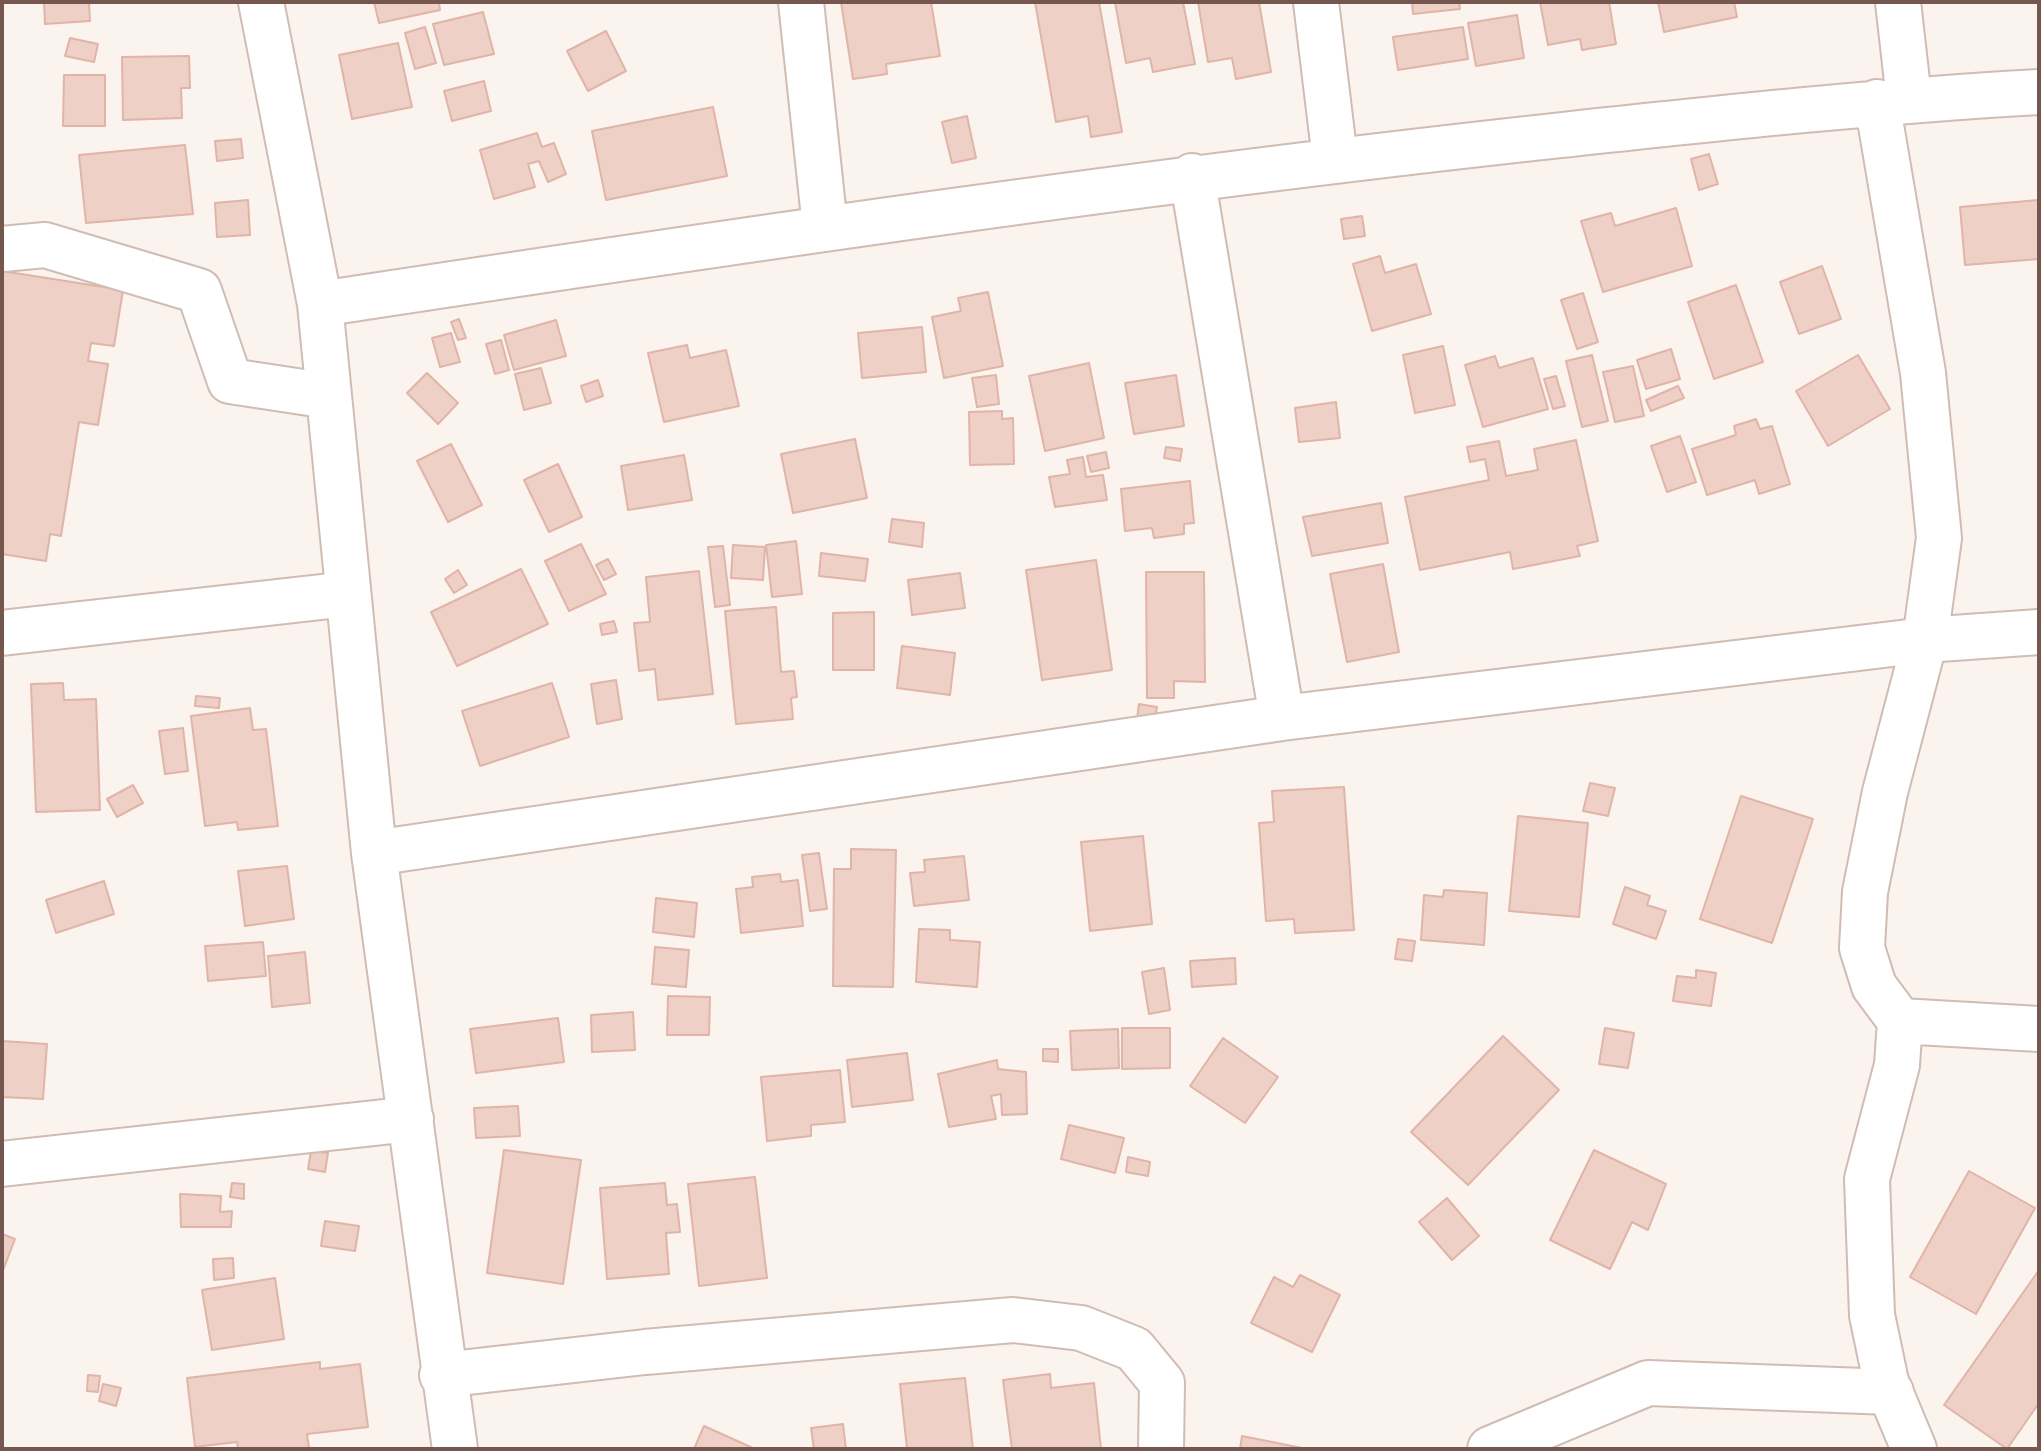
<!DOCTYPE html>
<html>
<head>
<meta charset="utf-8">
<style>
  body { margin:0 }
  #map { position:relative; width:2041px; height:1451px; overflow:hidden; background:#fbf3ed; font-family:Mulish,sans-serif }
  canvas { display:block }
  .frame { position:absolute; inset:0; border:4px solid #765750; pointer-events:none }
</style>
</head>
<body>
<div id="map">
<canvas width="2041" height="1451"></canvas>
<div class="frame"></div>
</div>
<script>
const g = document.querySelector('canvas').getContext('2d');
g.lineJoin = 'round';
function fillPath(path, color) { g.fillStyle = color; g.fill(path, 'evenodd'); }
function strokePath(path, color, width, dash) { g.strokeStyle = color; g.lineWidth = width; g.lineCap = dash ? 'butt' : 'round'; g.setLineDash(dash || []); g.stroke(path); }
const building = new Path2D(`
  M 44,2 L 89,2 L 90,21 L 45,24 Z
  M 374,2 L 439,2 L 440,10 L 379,23 Z
  M 841,2 L 931,2 L 940,56 L 886,64 L 887,74 L 853,79 Z
  M 1035,2 L 1099,2 L 1122,132 L 1091,137 L 1088,116 L 1056,122 Z
  M 1115,2 L 1183,2 L 1195,64 L 1153,72 L 1150,58 L 1126,63 Z
  M 1198,2 L 1259,2 L 1271,72 L 1236,79 L 1232,58 L 1208,62 Z
  M 1412,2 L 1459,2 L 1460,9 L 1413,14 Z
  M 1540,2 L 1609,2 L 1616,44 L 1582,50 L 1580,39 L 1548,45 Z
  M 1658,2 L 1734,2 L 1737,17 L 1664,32 Z
  M 483,12 L 494,54 L 444,65 L 433,24 Z
  M 1517,15 L 1524,58 L 1476,66 L 1468,23 Z
  M 425,27 L 436,63 L 415,69 L 405,33 Z
  M 1463,27 L 1468,59 L 1398,70 L 1393,37 Z
  M 606,31 L 626,71 L 588,91 L 567,51 Z
  M 70,38 L 98,44 L 94,62 L 65,56 Z
  M 398,43 L 412,107 L 352,119 L 339,55 Z
  M 189,56 L 190,88 L 181,88 L 182,118 L 123,120 L 122,57 Z
  M 64,75 L 105,75 L 105,126 L 63,126 Z
  M 484,81 L 491,111 L 452,121 L 444,91 Z
  M 713,107 L 727,176 L 606,200 L 592,131 Z
  M 967,116 L 976,158 L 952,163 L 942,122 Z
  M 537,133 L 542,147 L 554,143 L 566,174 L 548,182 L 539,161 L 528,164 L 535,187 L 494,199 L 480,150 Z
  M 241,139 L 243,158 L 217,161 L 215,141 Z
  M 185,145 L 193,214 L 86,223 L 79,155 Z
  M 1709,154 L 1718,184 L 1699,190 L 1691,159 Z
  M 248,200 L 250,235 L 217,237 L 215,203 Z
  M 2038,200 L 2039,259 L 1965,265 L 1960,207 Z
  M 1676,208 L 1692,266 L 1603,292 L 1581,221 L 1611,213 L 1615,226 Z
  M 1362,216 L 1365,236 L 1344,239 L 1341,219 Z
  M 1380,256 L 1385,273 L 1416,264 L 1431,314 L 1372,331 L 1353,264 Z
  M 1822,266 L 1841,319 L 1799,334 L 1780,282 Z
  M 2,271 L 123,290 L 114,346 L 91,343 L 88,361 L 108,364 L 98,425 L 79,422 L 61,536 L 50,534 L 46,561 L 2,554 Z
  M 1736,285 L 1763,362 L 1714,379 L 1688,302 Z
  M 988,292 L 1003,366 L 944,378 L 932,317 L 961,311 L 958,298 Z
  M 1583,293 L 1598,342 L 1577,349 L 1561,300 Z
  M 459,319 L 466,338 L 458,340 L 451,322 Z
  M 556,320 L 566,356 L 514,370 L 504,335 Z
  M 922,327 L 926,372 L 862,378 L 858,333 Z
  M 451,333 L 460,362 L 440,367 L 432,338 Z
  M 501,340 L 509,370 L 495,374 L 486,344 Z
  M 687,345 L 690,358 L 726,350 L 739,406 L 664,422 L 648,353 Z
  M 1443,346 L 1455,405 L 1415,413 L 1403,355 Z
  M 1671,349 L 1680,379 L 1646,389 L 1637,360 Z
  M 1592,355 L 1608,421 L 1582,427 L 1566,361 Z
  M 1858,355 L 1890,409 L 1828,446 L 1796,391 Z
  M 1495,356 L 1499,368 L 1533,358 L 1548,409 L 1483,427 L 1465,365 Z
  M 1089,363 L 1104,438 L 1045,451 L 1029,376 Z
  M 1633,366 L 1644,416 L 1615,422 L 1603,372 Z
  M 541,368 L 551,403 L 524,410 L 515,374 Z
  M 427,373 L 458,403 L 438,424 L 407,393 Z
  M 996,375 L 999,404 L 977,407 L 972,378 Z
  M 1176,375 L 1184,426 L 1134,434 L 1125,383 Z
  M 1556,376 L 1565,406 L 1553,409 L 1544,379 Z
  M 598,380 L 603,396 L 586,402 L 581,386 Z
  M 1678,386 L 1684,398 L 1651,411 L 1646,400 Z
  M 1336,402 L 1340,438 L 1299,442 L 1295,408 Z
  M 1002,411 L 1002,419 L 1013,418 L 1014,464 L 970,465 L 969,412 Z
  M 1756,419 L 1760,429 L 1772,426 L 1790,484 L 1759,494 L 1755,480 L 1707,495 L 1692,449 L 1736,435 L 1734,426 Z
  M 1680,436 L 1696,482 L 1667,492 L 1651,446 Z
  M 855,439 L 867,498 L 793,513 L 781,454 Z
  M 1576,440 L 1598,541 L 1577,546 L 1580,556 L 1513,569 L 1510,552 L 1420,570 L 1405,497 L 1489,480 L 1485,459 L 1470,462 L 1467,447 L 1499,441 L 1506,476 L 1538,470 L 1534,449 Z
  M 451,444 L 482,505 L 448,522 L 417,461 Z
  M 1166,447 L 1182,449 L 1180,461 L 1164,458 Z
  M 1106,452 L 1109,468 L 1091,472 L 1087,456 Z
  M 684,455 L 692,500 L 628,510 L 621,466 Z
  M 1083,457 L 1086,477 L 1103,475 L 1107,500 L 1055,507 L 1049,477 L 1070,474 L 1067,460 Z
  M 558,464 L 582,517 L 549,532 L 524,480 Z
  M 1190,481 L 1194,523 L 1184,524 L 1184,534 L 1154,538 L 1152,528 L 1125,531 L 1121,489 Z
  M 1381,503 L 1388,543 L 1312,556 L 1303,517 Z
  M 892,519 L 924,523 L 922,547 L 889,542 Z
  M 796,541 L 802,594 L 772,597 L 766,545 Z
  M 581,544 L 606,594 L 569,611 L 545,561 Z
  M 733,545 L 765,547 L 763,580 L 731,578 Z
  M 723,546 L 730,605 L 715,607 L 708,547 Z
  M 821,553 L 868,559 L 865,581 L 819,576 Z
  M 608,559 L 616,574 L 604,580 L 596,565 Z
  M 1096,560 L 1112,670 L 1042,680 L 1026,570 Z
  M 1383,564 L 1399,652 L 1347,662 L 1330,574 Z
  M 521,569 L 548,624 L 457,666 L 431,612 Z
  M 458,570 L 467,585 L 454,593 L 445,579 Z
  M 699,571 L 713,694 L 658,700 L 655,669 L 639,671 L 634,623 L 650,622 L 646,577 Z
  M 1146,572 L 1204,572 L 1205,682 L 1174,681 L 1174,698 L 1147,698 Z
  M 960,573 L 965,608 L 912,615 L 908,580 Z
  M 776,607 L 781,672 L 794,671 L 797,697 L 791,698 L 793,719 L 736,724 L 725,611 Z
  M 874,612 L 874,670 L 833,670 L 833,613 Z
  M 614,621 L 617,632 L 602,635 L 600,624 Z
  M 902,646 L 955,653 L 950,695 L 897,688 Z
  M 616,680 L 622,719 L 597,724 L 591,684 Z
  M 63,683 L 64,700 L 96,699 L 100,810 L 36,812 L 31,684 Z
  M 552,683 L 569,737 L 480,766 L 462,711 Z
  M 196,696 L 220,698 L 219,708 L 195,706 Z
  M 1139,704 L 1157,707 L 1154,722 L 1137,719 Z
  M 250,708 L 253,730 L 266,729 L 278,826 L 238,830 L 237,822 L 205,826 L 191,716 Z
  M 183,728 L 188,771 L 165,774 L 159,731 Z
  M 1590,783 L 1615,788 L 1608,816 L 1583,811 Z
  M 133,785 L 143,803 L 117,817 L 107,799 Z
  M 1344,787 L 1354,930 L 1295,933 L 1294,919 L 1266,921 L 1259,823 L 1274,822 L 1272,791 Z
  M 1741,796 L 1813,819 L 1772,943 L 1700,919 Z
  M 1518,816 L 1588,823 L 1579,917 L 1509,911 Z
  M 1143,836 L 1152,924 L 1090,931 L 1081,842 Z
  M 851,849 L 896,850 L 893,987 L 833,986 L 834,869 L 851,869 Z
  M 819,853 L 827,909 L 810,911 L 802,855 Z
  M 964,856 L 969,900 L 914,906 L 910,873 L 925,872 L 924,860 Z
  M 287,866 L 294,919 L 245,926 L 238,871 Z
  M 780,874 L 781,882 L 798,880 L 803,926 L 741,933 L 736,889 L 753,887 L 752,877 Z
  M 104,881 L 114,914 L 56,933 L 46,900 Z
  M 1625,887 L 1650,896 L 1647,905 L 1666,911 L 1656,939 L 1613,924 Z
  M 1444,890 L 1487,893 L 1484,945 L 1421,940 L 1424,895 L 1443,897 Z
  M 656,898 L 697,903 L 694,937 L 653,932 Z
  M 919,929 L 950,930 L 950,940 L 980,942 L 977,987 L 916,982 Z
  M 1398,939 L 1415,941 L 1412,961 L 1395,959 Z
  M 263,942 L 266,976 L 208,981 L 205,946 Z
  M 655,947 L 689,950 L 686,987 L 652,984 Z
  M 305,952 L 310,1003 L 272,1007 L 268,956 Z
  M 1235,958 L 1236,984 L 1192,987 L 1190,961 Z
  M 1164,968 L 1170,1010 L 1149,1014 L 1142,972 Z
  M 1696,970 L 1716,973 L 1711,1006 L 1673,1001 L 1677,976 L 1696,978 Z
  M 668,996 L 710,997 L 709,1035 L 667,1035 Z
  M 633,1012 L 635,1050 L 592,1052 L 591,1015 Z
  M 558,1018 L 564,1062 L 476,1073 L 470,1029 Z
  M 1122,1028 L 1170,1028 L 1170,1068 L 1122,1069 Z
  M 1605,1028 L 1634,1033 L 1628,1068 L 1599,1064 Z
  M 1118,1029 L 1119,1068 L 1072,1070 L 1070,1031 Z
  M 1503,1036 L 1559,1090 L 1468,1185 L 1411,1132 Z
  M 1223,1038 L 1278,1077 L 1245,1123 L 1190,1086 Z
  M 2,1041 L 47,1044 L 43,1099 L 2,1097 Z
  M 1043,1049 L 1058,1049 L 1058,1062 L 1043,1061 Z
  M 907,1053 L 913,1100 L 852,1107 L 847,1060 Z
  M 997,1060 L 998,1069 L 1026,1072 L 1027,1114 L 1002,1115 L 1001,1094 L 991,1096 L 996,1119 L 949,1127 L 938,1074 Z
  M 840,1070 L 845,1122 L 811,1125 L 811,1136 L 767,1141 L 761,1077 Z
  M 518,1106 L 520,1136 L 476,1138 L 474,1108 Z
  M 1069,1125 L 1124,1138 L 1115,1173 L 1061,1159 Z
  M 504,1150 L 581,1160 L 563,1284 L 487,1273 Z
  M 1594,1150 L 1666,1184 L 1648,1230 L 1632,1222 L 1610,1269 L 1550,1240 Z
  M 311,1151 L 328,1153 L 325,1172 L 308,1169 Z
  M 1128,1157 L 1150,1162 L 1148,1176 L 1126,1172 Z
  M 1969,1171 L 2035,1208 L 1976,1314 L 1910,1277 Z
  M 755,1177 L 767,1278 L 699,1286 L 688,1184 Z
  M 232,1183 L 244,1184 L 244,1199 L 230,1197 Z
  M 665,1183 L 667,1205 L 677,1204 L 680,1232 L 666,1233 L 669,1274 L 607,1279 L 600,1188 Z
  M 180,1194 L 221,1196 L 220,1212 L 232,1211 L 231,1227 L 181,1227 Z
  M 1447,1198 L 1479,1236 L 1452,1260 L 1419,1222 Z
  M 325,1221 L 359,1226 L 355,1251 L 321,1246 Z
  M 2,1234 L 15,1239 L 2,1273 Z
  M 233,1258 L 234,1278 L 214,1280 L 213,1259 Z
  M 2039,1270 L 2039,1403 L 2007,1449 L 1944,1405 Z
  M 1300,1275 L 1340,1295 L 1312,1352 L 1251,1323 L 1274,1277 L 1293,1287 Z
  M 275,1278 L 284,1339 L 212,1350 L 202,1290 Z
  M 320,1362 L 320,1369 L 360,1364 L 368,1427 L 307,1434 L 309,1448 L 301,1449 L 238,1449 L 237,1442 L 195,1447 L 187,1378 Z
  M 1050,1374 L 1051,1388 L 1094,1383 L 1101,1449 L 1012,1449 L 1003,1380 Z
  M 88,1375 L 100,1376 L 98,1392 L 87,1391 Z
  M 965,1378 L 973,1449 L 907,1449 L 900,1384 Z
  M 103,1384 L 121,1388 L 116,1406 L 99,1401 Z
  M 843,1424 L 846,1449 L 814,1449 L 811,1428 Z
  M 704,1426 L 755,1449 L 694,1449 Z
  M 1242,1436 L 1307,1449 L 1240,1449 Z`);
const street = new Path2D(`
  M 261,2 L 320,304 L 374,853 L 455,1449
  M 801,2 L 825,227
  M 1316,2 L 1335,159
  M 1898,2 L 1909,99
  M 1192,176 L 1282,718
  M 2,249 L 45,245 L 199,291 L 230,381 L 329,396
  M 320,304 C 733,241 1146,180 1562,135 C 1721,118 1879,101 2039,92
  M 2,633 L 348,594
  M 374,853 L 1282,718 L 1925,640 L 1939,538 L 1923,373 L 1877,102
  M 1900,1021 L 2039,1029
  M 2,1164 L 411,1119
  M 442,1375 L 645,1352 L 1013,1320 L 1081,1328 L 1134,1349 L 1162,1383 L 1161,1449
  M 1490,1449 L 1648,1383 L 1891,1392
  M 1914,1449 L 1886,1382 L 1872,1315 L 1867,1179 L 1897,1065 L 1900,1021 L 1874,986 L 1862,948 L 1865,892 L 1885,792 L 1925,640 L 2039,632`);
fillPath(building, '#efd0c6');
strokePath(building, '#e0b4a8', 2);
strokePath(street, '#d0bcb5', 48);
strokePath(street, '#fff', 44);
</script>
</body>
</html>
